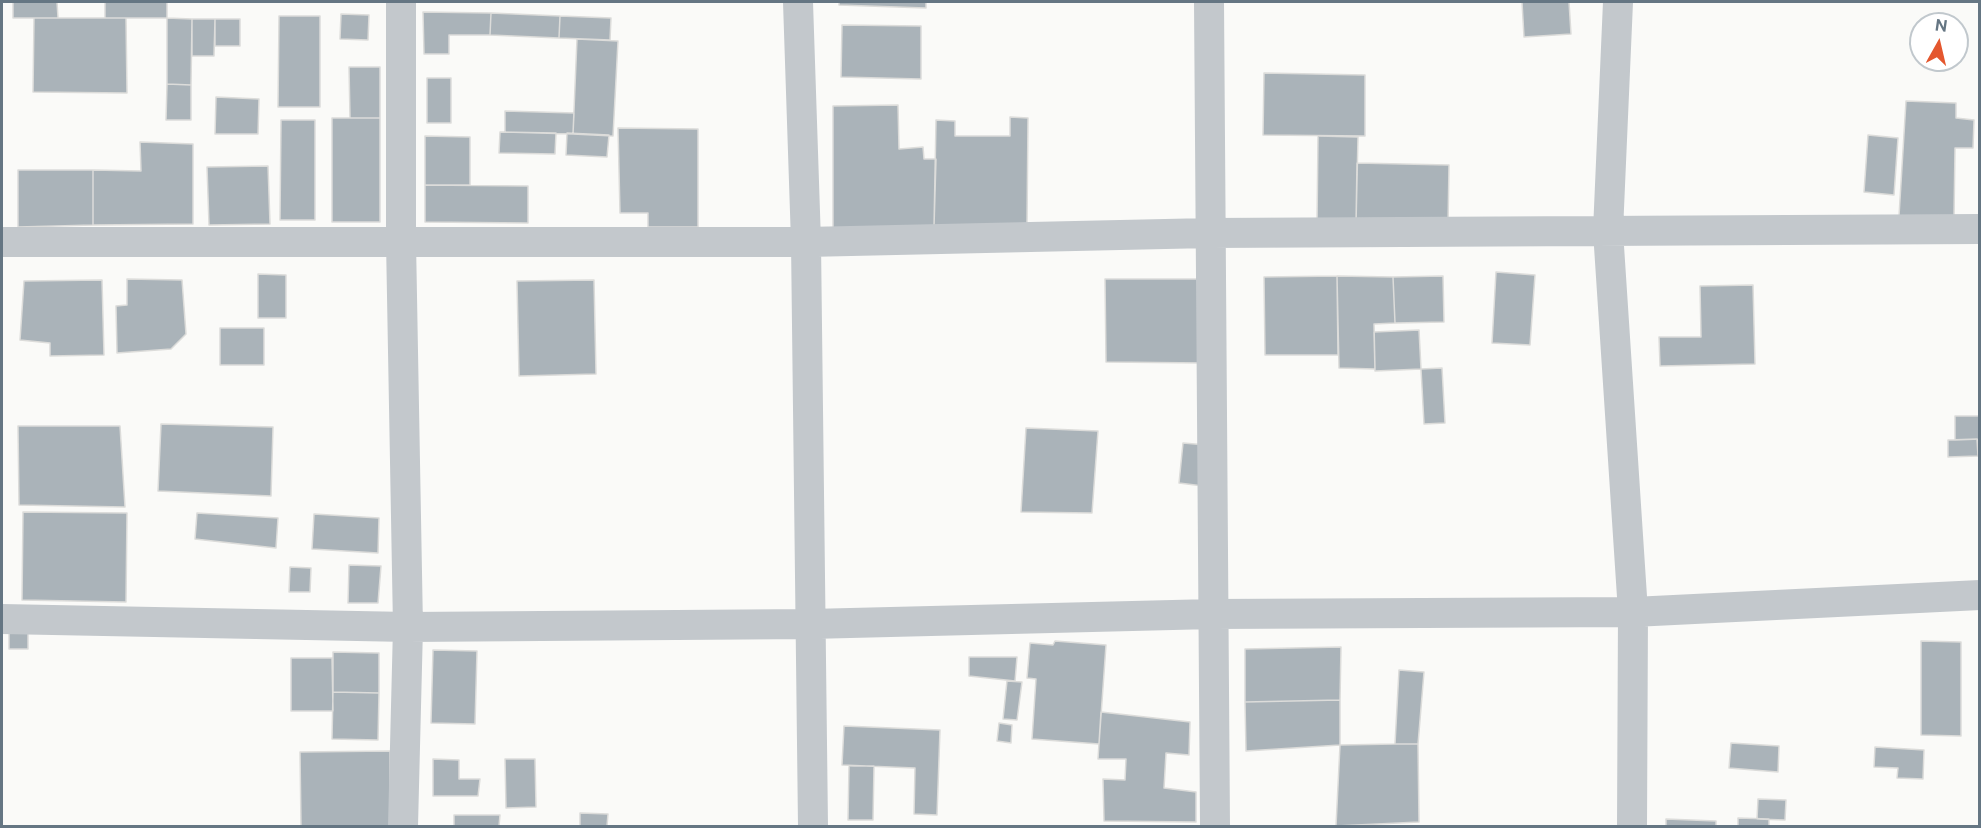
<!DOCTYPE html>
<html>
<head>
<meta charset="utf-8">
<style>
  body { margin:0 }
  #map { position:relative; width:1981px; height:828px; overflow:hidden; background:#fafaf8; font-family:"Public Sans",sans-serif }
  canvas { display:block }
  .frame { position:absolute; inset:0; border:3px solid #657683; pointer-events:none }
  .north { position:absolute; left:1909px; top:12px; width:60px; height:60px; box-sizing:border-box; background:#fff; border:2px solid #c1c8cd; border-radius:50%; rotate:8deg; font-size:16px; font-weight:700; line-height:24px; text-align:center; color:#657683 }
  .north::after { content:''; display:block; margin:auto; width:21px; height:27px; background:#e4572e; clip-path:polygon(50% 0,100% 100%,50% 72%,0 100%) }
</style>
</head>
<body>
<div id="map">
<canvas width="1981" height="828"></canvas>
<div class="frame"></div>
<div class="north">N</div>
</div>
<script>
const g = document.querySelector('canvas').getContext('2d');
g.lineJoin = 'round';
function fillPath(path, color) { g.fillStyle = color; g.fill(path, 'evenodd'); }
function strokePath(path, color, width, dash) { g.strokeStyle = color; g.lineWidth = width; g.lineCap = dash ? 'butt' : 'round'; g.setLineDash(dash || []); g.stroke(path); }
const building = new Path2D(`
  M 13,2 L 57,2 L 58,18 L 13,18 Z
  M 105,2 L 167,2 L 167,18 L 105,18 Z
  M 839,2 L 926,2 L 926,8 L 839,5 Z
  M 1522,2 L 1569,2 L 1571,34 L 1524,37 Z
  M 423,12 L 491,13 L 490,35 L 449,35 L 449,54 L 424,54 Z
  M 491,13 L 560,16 L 559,38 L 490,35 Z
  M 341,14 L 369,15 L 368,40 L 340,39 Z
  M 279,16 L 320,16 L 320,107 L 278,107 Z
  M 560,16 L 611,18 L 610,40 L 559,38 Z
  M 34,18 L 126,18 L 127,93 L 33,92 Z
  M 167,18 L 192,19 L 191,85 L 167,84 Z
  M 192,19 L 215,19 L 214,56 L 192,56 Z
  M 215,19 L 240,19 L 240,46 L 215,46 Z
  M 842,25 L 921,26 L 921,79 L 841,77 Z
  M 577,39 L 618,41 L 613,136 L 573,134 Z
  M 349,67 L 380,67 L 380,118 L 350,118 Z
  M 1264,73 L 1365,75 L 1365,136 L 1263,135 Z
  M 427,78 L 451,78 L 451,123 L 427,123 Z
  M 167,84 L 191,85 L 191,120 L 166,120 Z
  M 216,97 L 259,99 L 258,134 L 215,134 Z
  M 1906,101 L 1956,103 L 1956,118 L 1974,120 L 1973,148 L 1955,148 L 1954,217 L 1899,216 Z
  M 898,105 L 899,149 L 923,147 L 924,159 L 936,159 L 934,227 L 833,231 L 833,106 Z
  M 505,111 L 574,113 L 573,134 L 505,132 Z
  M 1010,117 L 1028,118 L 1027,224 L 934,227 L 936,120 L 955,121 L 955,136 L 1010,136 Z
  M 332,118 L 380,118 L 380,222 L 332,222 Z
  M 281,120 L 315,120 L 315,220 L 280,220 Z
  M 618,128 L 698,129 L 698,227 L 648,227 L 648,213 L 620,213 Z
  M 500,132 L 556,133 L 555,154 L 499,153 Z
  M 567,133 L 609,135 L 607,157 L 566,155 Z
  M 1868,135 L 1898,138 L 1894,195 L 1864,192 Z
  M 425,136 L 470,137 L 470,185 L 425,185 Z
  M 1318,136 L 1358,137 L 1356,224 L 1317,223 Z
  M 140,142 L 193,144 L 193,224 L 93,225 L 93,170 L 141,171 Z
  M 1357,163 L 1449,165 L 1448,225 L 1356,224 Z
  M 268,166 L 270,224 L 209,225 L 207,167 Z
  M 18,170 L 93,170 L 93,225 L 18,227 Z
  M 425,185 L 528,186 L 528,223 L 425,222 Z
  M 1496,272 L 1535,275 L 1530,345 L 1492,343 Z
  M 258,274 L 286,275 L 286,318 L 258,318 Z
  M 1337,276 L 1393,277 L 1395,323 L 1374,324 L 1375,369 L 1339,368 Z
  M 1337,276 L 1338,355 L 1265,355 L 1264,277 Z
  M 1443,276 L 1444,322 L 1395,323 L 1393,277 Z
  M 127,279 L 182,280 L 186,334 L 171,349 L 117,353 L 116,306 L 127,305 Z
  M 1105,279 L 1201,279 L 1205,363 L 1106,362 Z
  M 102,280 L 104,355 L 50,356 L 50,343 L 20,340 L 24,281 Z
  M 594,280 L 596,374 L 519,376 L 517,281 Z
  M 1753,285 L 1755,364 L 1660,366 L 1659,337 L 1701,337 L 1700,286 Z
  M 220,328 L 264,328 L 264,365 L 220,365 Z
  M 1419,330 L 1421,369 L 1375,371 L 1374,332 Z
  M 1442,368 L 1445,423 L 1424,424 L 1421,369 Z
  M 1955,416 L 1980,416 L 1980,439 L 1955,440 Z
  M 161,424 L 273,427 L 271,496 L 158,491 Z
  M 18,426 L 120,426 L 125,507 L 19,505 Z
  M 1026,428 L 1098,431 L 1092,513 L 1021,512 Z
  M 1977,439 L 1978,456 L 1948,457 L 1948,440 Z
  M 1183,443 L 1207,445 L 1203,486 L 1179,483 Z
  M 23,512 L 127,513 L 126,602 L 22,600 Z
  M 197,513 L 278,518 L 276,548 L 195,539 Z
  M 314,514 L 379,518 L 378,553 L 312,549 Z
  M 349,565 L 381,566 L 378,603 L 348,603 Z
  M 290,567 L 311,568 L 310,592 L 289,592 Z
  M 9,623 L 28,624 L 28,649 L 9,649 Z
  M 1055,641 L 1106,645 L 1099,744 L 1032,739 L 1036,679 L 1027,678 L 1030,643 L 1053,645 Z
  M 1921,641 L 1961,642 L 1961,736 L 1921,735 Z
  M 1341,647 L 1340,700 L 1245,702 L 1245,649 Z
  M 433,650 L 477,651 L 475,724 L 431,723 Z
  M 333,652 L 379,653 L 379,693 L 333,692 Z
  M 969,657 L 1017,657 L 1015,681 L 969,676 Z
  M 291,658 L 332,658 L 333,711 L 291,711 Z
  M 1399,670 L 1424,672 L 1418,744 L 1395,744 Z
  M 1007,681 L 1022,682 L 1017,720 L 1003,719 Z
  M 333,692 L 379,693 L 378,740 L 332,739 Z
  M 1340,700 L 1340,745 L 1246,751 L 1245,702 Z
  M 1101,712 L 1190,722 L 1189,755 L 1166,753 L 1164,788 L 1196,792 L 1196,822 L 1104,821 L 1103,779 L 1125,780 L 1126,759 L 1098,759 Z
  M 999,723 L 1012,725 L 1011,743 L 997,741 Z
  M 844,726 L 940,730 L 937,815 L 914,814 L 915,768 L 842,765 Z
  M 1731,743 L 1779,746 L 1778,772 L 1729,768 Z
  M 1395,744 L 1418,744 L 1419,822 L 1336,826 L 1340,745 Z
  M 1875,747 L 1924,750 L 1923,779 L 1897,778 L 1898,768 L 1874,767 Z
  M 390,751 L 390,826 L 301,826 L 300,752 Z
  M 433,759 L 459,760 L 459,779 L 480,779 L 478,796 L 433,796 Z
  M 505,759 L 535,759 L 536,807 L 506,808 Z
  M 849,766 L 874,766 L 873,820 L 848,820 Z
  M 1758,799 L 1786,800 L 1785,820 L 1757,819 Z
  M 580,813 L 608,814 L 607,826 L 580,826 Z
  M 454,815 L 500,815 L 499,826 L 454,826 Z
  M 1738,818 L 1769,819 L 1769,826 L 1738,826 Z
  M 1666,819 L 1716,821 L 1716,826 L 1666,826 Z`);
const minor = new Path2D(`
  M 401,2 L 401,241 L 408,627 L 403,826
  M 798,2 L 806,242 L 813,826
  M 1209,2 L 1215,826
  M 1618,2 L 1608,231 L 1633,612 L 1632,826
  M 2,242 L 806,242 L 1210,233 L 1980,229
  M 2,619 L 408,627 L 810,624 L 1213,614 L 1633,612 L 1980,595`);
fillPath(building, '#aab3b9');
strokePath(building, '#dcdcda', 1.5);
strokePath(minor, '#c3c8cc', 30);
</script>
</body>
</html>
